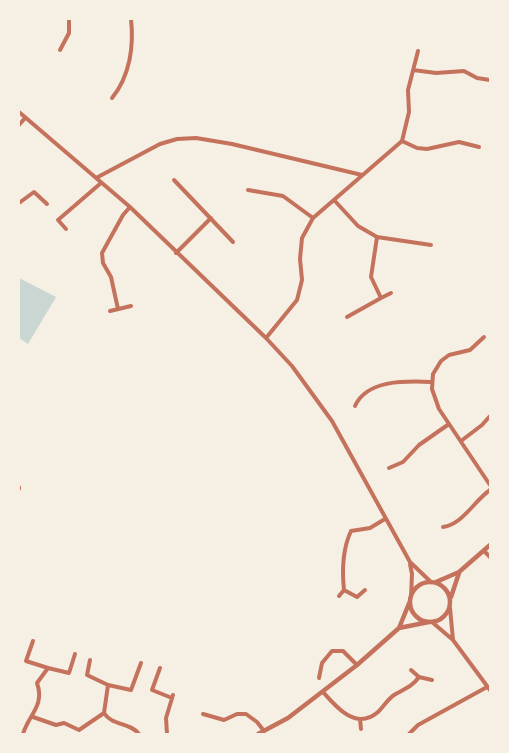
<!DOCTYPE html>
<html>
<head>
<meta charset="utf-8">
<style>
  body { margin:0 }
  #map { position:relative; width:509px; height:753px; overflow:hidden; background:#f6efe4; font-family:"IBM Plex Sans",sans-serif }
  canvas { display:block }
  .frame { position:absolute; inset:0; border:20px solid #f6efe4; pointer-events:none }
</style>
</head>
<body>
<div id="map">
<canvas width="509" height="753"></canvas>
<div class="frame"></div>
</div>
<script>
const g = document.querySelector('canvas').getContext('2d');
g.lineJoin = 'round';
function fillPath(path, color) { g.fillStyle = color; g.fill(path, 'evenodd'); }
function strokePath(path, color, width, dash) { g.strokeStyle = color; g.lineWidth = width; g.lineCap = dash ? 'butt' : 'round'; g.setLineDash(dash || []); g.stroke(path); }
const water = new Path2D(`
  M 19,278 L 56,297 L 28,344 L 19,338 Z`);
const minor = new Path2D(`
  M 60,50 L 69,33 L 69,19
  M 413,70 L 436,73 L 464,71 L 477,78 L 490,80
  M 112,98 C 130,76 134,46 131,19
  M 19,112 L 130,207 L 266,338 L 292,366 L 332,421 L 410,562 L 431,582
  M 19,125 L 25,118
  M 402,141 L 417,148 L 427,149 L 459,142 L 479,147
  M 96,178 L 160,144 L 177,139 L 196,138 L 232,144 L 362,175
  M 174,180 L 233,242
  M 248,190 L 283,196 L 313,218
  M 334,200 L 358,226 L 377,237 L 431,245
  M 19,203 L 34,192 L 47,204
  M 66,229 L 58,220 L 101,183
  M 176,253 L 211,218
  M 381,298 L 391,293
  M 118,309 L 111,277 L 103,263 L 102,253 L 123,215 L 130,207
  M 110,311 L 131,306
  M 347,317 L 381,298 L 371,277 L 377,237
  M 484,337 L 470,350 L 449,355 L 441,361 L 433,374 L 432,389 L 439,409 L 490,485
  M 266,338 L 297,300 L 302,280 L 300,259 L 302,238 L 313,218 L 402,141 L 409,112 L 408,90 L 418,51
  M 355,406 C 367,379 407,381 432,382
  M 461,441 L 482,425 L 490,416
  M 389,468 L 403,462 L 419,445 L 449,424
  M 19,487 L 19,489
  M 443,527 C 463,524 474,501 490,490
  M 484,551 L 490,557
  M 410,564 L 412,574 L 411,597
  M 365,590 L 357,597 L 344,590 C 342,571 343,548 351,531 L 370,528 L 385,519
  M 339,596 L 344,590
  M 450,608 L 453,640
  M 432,622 L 453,640 L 490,690
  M 33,641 L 26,661 L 48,668
  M 90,660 L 87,675 L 108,685 L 131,690 L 141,663
  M 160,668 L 152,690 L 172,698
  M 411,670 L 419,677 L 432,680
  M 319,678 L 322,663 L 332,651 L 343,651 L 357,665
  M 108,685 L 104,713 C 112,726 130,722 139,734
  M 323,692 C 336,707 356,731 378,712 C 383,707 388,699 394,695 C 404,689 412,687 419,677
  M 203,714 L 224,720 L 237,714 L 246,714 L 257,722 L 264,731
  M 33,717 L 56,725 L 64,723 L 79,730 L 104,713
  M 360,719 L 361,729
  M 23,734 C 29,714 45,706 37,683 L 48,668 L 69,673 L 75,654
  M 167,734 L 166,718 L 173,695
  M 409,734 L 418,725 L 487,687`);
const tertiary = new Path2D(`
  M410 602a20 20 0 1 1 40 0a20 20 0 1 1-40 0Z
  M 436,582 L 459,572 L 490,545
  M 451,597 L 459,573
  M 399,628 L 410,601
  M 258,734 L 288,718 L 357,665 L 399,628 L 429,622`);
fillPath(water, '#c9d6d2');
strokePath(minor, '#c5725c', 4);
strokePath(tertiary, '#c5725c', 4.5);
</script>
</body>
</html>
